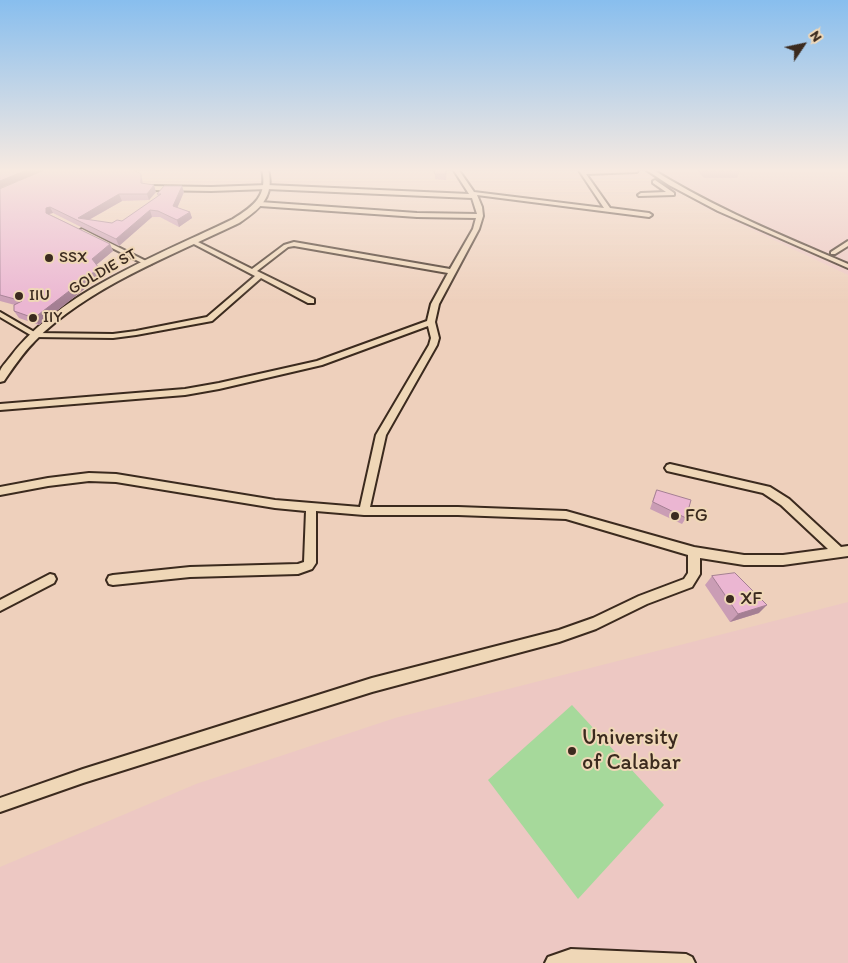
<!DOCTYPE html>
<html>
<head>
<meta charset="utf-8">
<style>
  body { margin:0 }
  #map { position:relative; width:848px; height:963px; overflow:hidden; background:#eed0bc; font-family:Itim,sans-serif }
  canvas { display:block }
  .north { position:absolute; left:778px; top:20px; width:50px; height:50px; -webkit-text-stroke:4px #efd7b7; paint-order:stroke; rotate:56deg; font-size:14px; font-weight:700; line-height:20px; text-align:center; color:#3b2a1e }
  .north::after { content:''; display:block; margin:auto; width:18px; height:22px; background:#3b2a1e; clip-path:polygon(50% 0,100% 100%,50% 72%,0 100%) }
</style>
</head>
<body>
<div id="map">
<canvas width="848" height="963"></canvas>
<div class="north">N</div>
</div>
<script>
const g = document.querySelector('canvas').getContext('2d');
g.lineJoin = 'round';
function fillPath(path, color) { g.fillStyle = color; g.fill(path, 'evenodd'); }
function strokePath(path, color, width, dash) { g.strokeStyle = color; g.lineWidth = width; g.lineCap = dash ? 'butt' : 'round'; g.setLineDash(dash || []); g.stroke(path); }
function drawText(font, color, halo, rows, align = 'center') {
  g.font = font + ' Itim,sans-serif'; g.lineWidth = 4; g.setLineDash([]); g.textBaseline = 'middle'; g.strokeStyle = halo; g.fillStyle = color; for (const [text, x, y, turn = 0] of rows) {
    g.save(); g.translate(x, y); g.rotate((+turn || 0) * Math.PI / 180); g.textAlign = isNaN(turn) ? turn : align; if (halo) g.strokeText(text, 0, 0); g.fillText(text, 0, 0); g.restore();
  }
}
const built = new Path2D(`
  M 642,169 L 848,169 L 848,275 L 706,208 Z
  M 848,602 L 848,963 L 0,963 L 0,867 L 196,784 L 395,718 Z`);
const green = new Path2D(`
  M 572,705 L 664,805 L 578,899 L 488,780 Z`);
const minor = new Path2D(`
  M 453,169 L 458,169 L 474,192 L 604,208 L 578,169 L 583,169 L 584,171 L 639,169 L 637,172 L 586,174 L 610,208 L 649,213 L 652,215 L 649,217 L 477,195 L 482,207 L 483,216 L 479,229 L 439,304 L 435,322 L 439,338 L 437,345 L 386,435 L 370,507 L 458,507 L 566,511 L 694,547 L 744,555 L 783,555 L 828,549 L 781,505 L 763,493 L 667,471 L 665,468 L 667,465 L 670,464 L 770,487 L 789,499 L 841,547 L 848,546 L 848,556 L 783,565 L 744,565 L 700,558 L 700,574 L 692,587 L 647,604 L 596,629 L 559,642 L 372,692 L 83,783 L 0,812 L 0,798 L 83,769 L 372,678 L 559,630 L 593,618 L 639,596 L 684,579 L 688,573 L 688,555 L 566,519 L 458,515 L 364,515 L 316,511 L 316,563 L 312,569 L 298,574 L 190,577 L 113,585 L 109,584 L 107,580 L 109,576 L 113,575 L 190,567 L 298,564 L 304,562 L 306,511 L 275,508 L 116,482 L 89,481 L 48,486 L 0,495 L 0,487 L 48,478 L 89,473 L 116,474 L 275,500 L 360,507 L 376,435 L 429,345 L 431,338 L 428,326 L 322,365 L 219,389 L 185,395 L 0,410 L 0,404 L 185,389 L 219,383 L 317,361 L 427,321 L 431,304 L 448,273 L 294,246 L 288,247 L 257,271 L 314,299 L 314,303 L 308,303 L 261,278 L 212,321 L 136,335 L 113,338 L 34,337 L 0,317 L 0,312 L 36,333 L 113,334 L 136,331 L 207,317 L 255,276 L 192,243 L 192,241 L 194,240 L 252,269 L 284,245 L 294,242 L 450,269 L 473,229 L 476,218 L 417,217 L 260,206 L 257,204 L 260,202 L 417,213 L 477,214 L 472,198 L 267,189 L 211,191 L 150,190 L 147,188 L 150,186 L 211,187 L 267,185 L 469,194 Z
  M 645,169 L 652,169 C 714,208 781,235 848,264 L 848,268 L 718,211 L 669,185 Z
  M 655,180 L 674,193 L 674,195 L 639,196 L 638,195 L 641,193 L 666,192 L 653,183 L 653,181 Z
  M 82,229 L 150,263 L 151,264 L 146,265 L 80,232 L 79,231 Z
  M 848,241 L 848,246 L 835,254 L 831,254 L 831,252 Z
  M 50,574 L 54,575 L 56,579 L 54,583 L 0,611 L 0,600 Z
  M 571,949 L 686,954 L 692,957 L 695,963 L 545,963 L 548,957 Z`);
const tertiary = new Path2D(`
  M 262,169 L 268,169 C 275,197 260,209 239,223 C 173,255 85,288 34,342 C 22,354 13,368 4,381 L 0,382 C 0,379 0,374 0,371 C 2,366 8,360 11,356 C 59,292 163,253 233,219 C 254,206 268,196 262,169 Z`);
const wall = new Path2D(`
  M 0,169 L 141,174 L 143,183 L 156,192 L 149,200 L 122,201 L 89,220 L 112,223 L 122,221 L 158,196 L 157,194 L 184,192 L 177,208 L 190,212 L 192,218 L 179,227 L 160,217 L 152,217 L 119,246 L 53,213 L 49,214 L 110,244 L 113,251 L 96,265 L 102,275 L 39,325 L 19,318 L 14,311 L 15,305 L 0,301 L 0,189 L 43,171 L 0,188 Z
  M 434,169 L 447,169 L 446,180 L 435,179 Z
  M 696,169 L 741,169 L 737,178 L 704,178 Z
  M 657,490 L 686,518 L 682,524 L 650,509 L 654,497 Z
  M 712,576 L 759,613 L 730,622 L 705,585 Z`);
const shadedWall = new Path2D(`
  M 29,169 L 48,169 L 0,188 L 0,181 Z
  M 154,185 L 156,192 L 149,200 L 147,194 Z
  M 182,186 L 184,192 L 175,213 L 173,206 Z
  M 119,194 L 122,201 L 83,223 L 78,218 Z
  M 50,207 L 53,213 L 49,214 L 49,220 L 46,213 L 46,208 Z
  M 150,210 L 152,217 L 119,246 L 116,239 Z
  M 190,212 L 192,218 L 179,227 L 177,220 Z
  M 110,244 L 113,251 L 95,266 L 92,259 Z
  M 99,268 L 102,275 L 39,325 L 34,318 Z
  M 767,605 L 759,613 L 730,622 L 738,614 Z`);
const building = new Path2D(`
  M 0,169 L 29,169 L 0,181 Z
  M 47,169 L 130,169 L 138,172 L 141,174 L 141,183 L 154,185 L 147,194 L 119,194 L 78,218 L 112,223 L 117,220 L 122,221 L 161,194 L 157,194 L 164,186 L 182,186 L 173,206 L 190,212 L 177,220 L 158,211 L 150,210 L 116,239 L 50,207 L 46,208 L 46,213 L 110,244 L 92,259 L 99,268 L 34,318 L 14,311 L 14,305 L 22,301 L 0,295 L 0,189 Z
  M 434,169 L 446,169 L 446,174 L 435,174 Z
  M 657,490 L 691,500 L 686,518 L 653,502 Z
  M 735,573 L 767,605 L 738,614 L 712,576 Z`);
const markers = [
  [49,258,5,"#3b2a1e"],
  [19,296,5,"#3b2a1e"],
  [33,318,5,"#3b2a1e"],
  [675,516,5,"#3b2a1e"],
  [730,599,5,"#3b2a1e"],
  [572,751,5,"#3b2a1e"]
];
const farPoinames = [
  ["SSX",59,258],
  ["IIU",29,296],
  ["IIY",43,318]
];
const farStreetnames = [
  ["GOLDIE ST",103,272,-30]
];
const poiNames = [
  ["FG",685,516],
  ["XF",740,599]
];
const nearPoinames = [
  ["University",582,738],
  ["of Calabar",582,763]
];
fillPath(built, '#edc8c3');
fillPath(green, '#a6d99b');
strokePath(minor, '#3b2a1e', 4);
strokePath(tertiary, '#3b2a1e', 4);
fillPath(minor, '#efd7b7');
fillPath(tertiary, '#efd7b7');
fillPath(wall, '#ca9db5');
fillPath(shadedWall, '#a47f93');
fillPath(building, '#ebb6d2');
strokePath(building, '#a47f93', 1);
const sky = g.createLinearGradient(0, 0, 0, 304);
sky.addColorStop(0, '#88beee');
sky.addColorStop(0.56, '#f7eae1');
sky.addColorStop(1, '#f7eae100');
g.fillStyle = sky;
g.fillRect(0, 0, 848, 304);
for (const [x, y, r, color] of markers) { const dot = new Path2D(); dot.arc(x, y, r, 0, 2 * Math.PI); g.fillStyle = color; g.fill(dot); strokePath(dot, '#efd7b7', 2); }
drawText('16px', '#3b2a1e', '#efd7b7', farPoinames, 'left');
drawText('16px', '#3b2a1e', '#efd7b7', farStreetnames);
drawText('19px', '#3b2a1e', '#efd7b7', poiNames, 'left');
drawText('22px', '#3b2a1e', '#efd7b7', nearPoinames, 'left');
</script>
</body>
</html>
